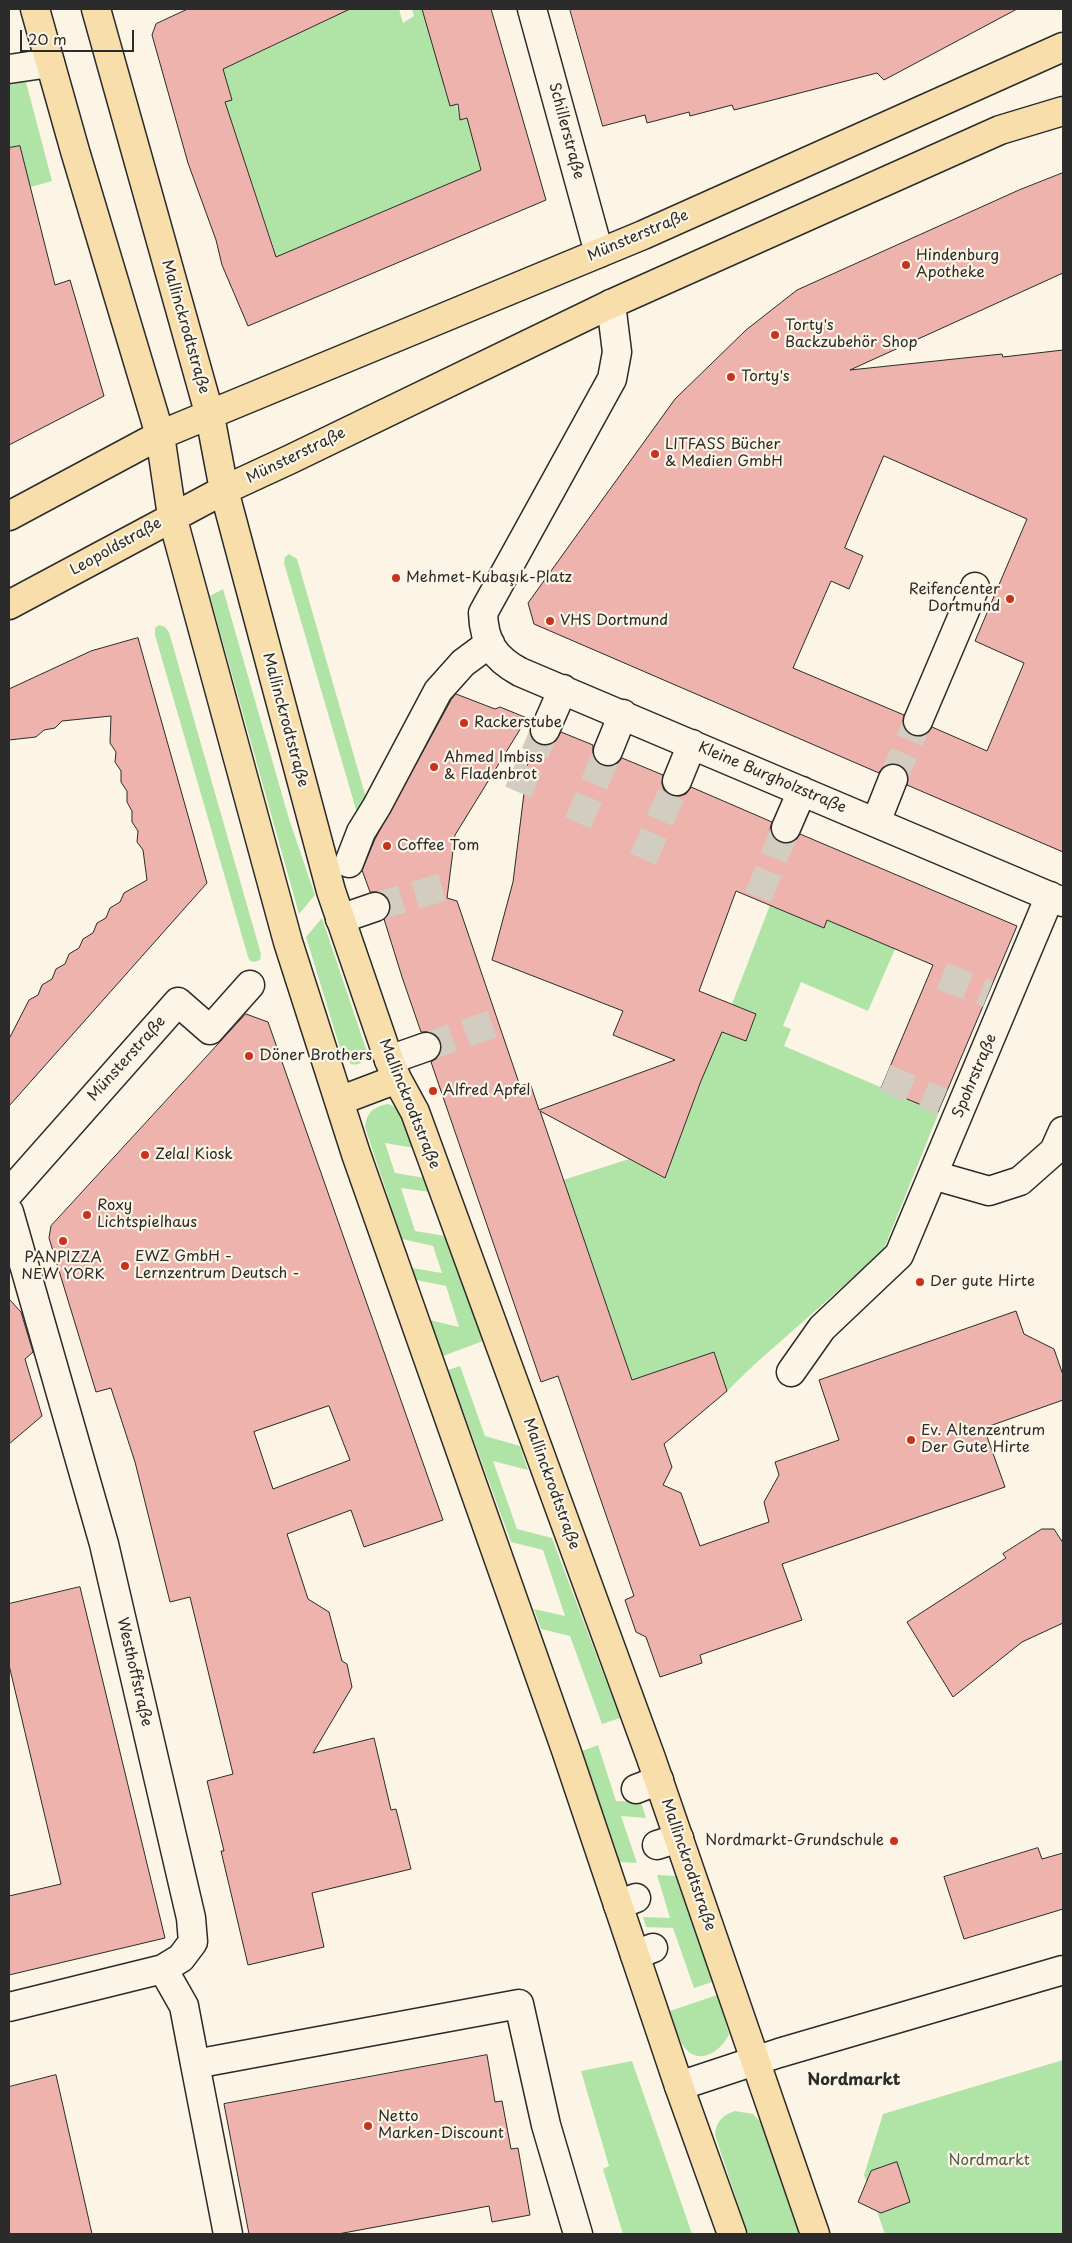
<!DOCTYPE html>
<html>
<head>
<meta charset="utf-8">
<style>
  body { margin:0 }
  #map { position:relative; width:1072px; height:2243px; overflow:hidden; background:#fcf5e5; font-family:"Playpen Sans",sans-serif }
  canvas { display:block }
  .frame { position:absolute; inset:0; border:10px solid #2b2b2b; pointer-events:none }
  .scale { position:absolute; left:20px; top:30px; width:114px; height:22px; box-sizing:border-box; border:2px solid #2b2b2b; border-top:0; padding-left:6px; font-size:15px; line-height:18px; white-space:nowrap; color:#2b2b2b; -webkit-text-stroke:4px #fcf5e5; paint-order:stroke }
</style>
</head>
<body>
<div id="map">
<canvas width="1072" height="2243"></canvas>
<div class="frame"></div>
<div class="scale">20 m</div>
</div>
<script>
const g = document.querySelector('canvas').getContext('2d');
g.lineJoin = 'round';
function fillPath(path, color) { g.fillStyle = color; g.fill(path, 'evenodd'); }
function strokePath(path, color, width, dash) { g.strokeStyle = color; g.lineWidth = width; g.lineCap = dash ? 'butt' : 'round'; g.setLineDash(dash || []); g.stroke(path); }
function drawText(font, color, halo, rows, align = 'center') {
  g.font = font + ' "Playpen Sans",sans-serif'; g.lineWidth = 4.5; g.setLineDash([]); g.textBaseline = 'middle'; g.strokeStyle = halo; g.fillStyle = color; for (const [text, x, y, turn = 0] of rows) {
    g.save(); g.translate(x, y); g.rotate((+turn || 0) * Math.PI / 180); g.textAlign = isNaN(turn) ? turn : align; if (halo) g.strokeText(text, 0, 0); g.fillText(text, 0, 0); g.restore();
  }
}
const green = new Path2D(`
  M 350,9 L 399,9 L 403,23 L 414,16 L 412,9 L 429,9 L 434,26 L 428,28 L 434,50 L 450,82 L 443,84 L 450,106 L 456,104 L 460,119 L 467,118 L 493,169 L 443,186 L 310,243 L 269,271 L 265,256 L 274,249 L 225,102 L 232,99 L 225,77 L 215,65 L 240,61 L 288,39 L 289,31 L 300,33 Z
  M 26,82 L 52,181 L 9,193 L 9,85 Z
  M 289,554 L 297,559 L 369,808 L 357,813 L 284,563 L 285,557 Z
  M 223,589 L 289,819 L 315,895 L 299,914 L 210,596 Z
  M 159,625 L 165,627 L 169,632 L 261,954 L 260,960 L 254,962 L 250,961 L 248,957 L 155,635 L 155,628 Z
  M 770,905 L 824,928 L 827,920 L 895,949 L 868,1011 L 801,982 L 783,1026 L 791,1029 L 784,1046 L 939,1112 L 883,1251 L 755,1364 L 727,1391 L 714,1352 L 663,1369 L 634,1385 L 563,1180 L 629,1159 L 664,1178 L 721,1031 L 746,1041 L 756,1015 L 732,1004 Z
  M 322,918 L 367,1052 L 364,1052 L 366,1057 C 362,1063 358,1066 351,1064 L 348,1060 L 344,1061 L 306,937 Z
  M 388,1104 C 407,1109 409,1131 414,1148 L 385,1143 L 395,1173 L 425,1178 L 430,1192 L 401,1188 L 415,1231 L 445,1236 L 483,1341 L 443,1356 L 430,1320 L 459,1327 L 446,1286 L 416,1280 L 412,1268 L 442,1273 L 433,1246 L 402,1239 L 365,1127 C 367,1112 373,1107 388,1104 Z
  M 460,1366 L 485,1436 L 520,1446 L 528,1470 L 493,1461 L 517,1529 L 552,1538 L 620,1718 L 602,1724 L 570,1636 L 541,1629 L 534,1609 L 565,1616 L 543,1550 L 511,1542 L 448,1370 Z
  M 598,1745 L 616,1801 L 641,1802 L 646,1818 L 621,1816 L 637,1863 L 619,1862 L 582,1751 Z
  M 657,1875 L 676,1876 L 712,1982 L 694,1988 L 673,1928 L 646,1927 L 643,1917 L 670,1918 Z
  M 717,1995 L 729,2034 C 722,2051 699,2066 685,2048 C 677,2038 674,2022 670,2011 Z
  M 1063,2060 L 1063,2234 L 885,2234 L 864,2175 L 883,2114 Z
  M 632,2061 L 692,2234 L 623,2234 L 603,2169 L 609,2166 L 581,2071 Z
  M 735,2111 L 753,2114 L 765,2127 L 801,2234 L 748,2234 L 715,2135 C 716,2122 722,2115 735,2111 Z`);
const building = new Path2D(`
  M 188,9 L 350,9 L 223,69 L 232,100 L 225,102 L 276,257 L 481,170 L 467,118 L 460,120 L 458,104 L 450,106 L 422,9 L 491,9 L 546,200 L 248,326 L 222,265 L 216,240 L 188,163 L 152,35 L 156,24 Z
  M 570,9 L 1017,9 L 884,80 L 877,73 L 734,110 L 732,105 L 690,116 L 689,112 L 647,123 L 645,115 L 603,126 Z
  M 20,146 L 55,285 L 70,280 L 104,396 L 9,445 L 9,148 Z
  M 1063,173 L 1063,273 L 850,370 L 1002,354 L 1003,357 L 1063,350 L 1063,852 L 907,785 L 908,776 L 905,769 L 899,765 L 890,764 L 883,767 L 879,773 L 534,624 L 528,603 L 574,539 L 675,399 L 746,330 L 797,290 L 1019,190 ZM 884,456 L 1027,519 L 975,641 L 1024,663 L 987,751 L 932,727 L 927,734 L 920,736 L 912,736 L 905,730 L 903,723 L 904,715 L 793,668 L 831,581 L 849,589 L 863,556 L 845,548 Z
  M 138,638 L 207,883 L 9,1106 L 9,1039 L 29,1000 L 38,995 L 42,985 L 52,979 L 56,969 L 65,964 L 69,954 L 79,948 L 83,939 L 93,933 L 97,923 L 106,918 L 110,908 L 120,902 L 124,893 L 147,880 L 143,850 L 137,842 L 138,831 L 132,822 L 132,811 L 127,802 L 127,791 L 121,782 L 121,771 L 115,762 L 116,752 L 110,743 L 111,716 L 62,721 L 55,728 L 44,730 L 36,737 L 9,740 L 9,689 L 91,651 Z
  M 456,694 L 495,709 L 500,707 L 527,718 L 455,835 L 447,898 L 457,901 L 520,1086 L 530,1083 L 539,1110 L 675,1060 L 613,1035 L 623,1011 L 492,960 L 513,882 L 531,737 L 538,744 L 547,745 L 555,742 L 561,732 L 593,745 L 593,754 L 595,760 L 602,765 L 611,766 L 617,764 L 622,758 L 663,775 L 662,784 L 664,790 L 671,795 L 680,796 L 686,794 L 691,787 L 772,822 L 770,829 L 773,837 L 780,842 L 787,844 L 795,841 L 800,834 L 1017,926 L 938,1112 L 881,1088 L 933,965 L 827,920 L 824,928 L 736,891 L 699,991 L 756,1014 L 746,1041 L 722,1032 L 701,1081 L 665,1178 L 540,1111 L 632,1380 L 714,1352 L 727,1391 L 664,1444 L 672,1467 L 663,1485 L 681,1493 L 700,1546 L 769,1522 L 764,1502 L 779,1475 L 775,1462 L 839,1440 L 819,1380 L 1016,1311 L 1024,1334 L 1054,1349 L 1063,1375 L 1063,1400 L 984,1428 L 1005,1487 L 782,1564 L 802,1620 L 700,1655 L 702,1663 L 660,1677 L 646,1637 L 636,1632 L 625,1600 L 634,1596 L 558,1376 L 541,1382 L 431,1062 L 437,1058 L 441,1050 L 441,1041 L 436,1035 L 429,1032 L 421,1032 L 402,977 L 384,919 L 390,910 L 390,902 L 385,895 L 378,892 L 370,892 L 362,870 L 375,839 L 451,700 Z
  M 246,1014 L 268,1022 L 443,1520 L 364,1547 L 351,1510 L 287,1534 L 308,1599 L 329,1612 L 342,1661 L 347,1664 L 352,1687 L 313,1753 L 374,1738 L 391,1810 L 396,1809 L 411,1869 L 312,1893 L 324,1947 L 248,1965 L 221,1851 L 224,1851 L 207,1781 L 233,1774 L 190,1597 L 170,1602 L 135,1462 L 111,1388 L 96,1392 L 49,1238 L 51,1226 ZM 329,1406 L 350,1460 L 273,1489 L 254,1432 Z
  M 9,1299 L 21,1312 L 33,1352 L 25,1359 L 42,1416 L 9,1444 Z
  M 1042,1529 L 1054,1529 L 1063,1543 L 1063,1623 L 1022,1642 L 953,1697 L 907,1622 L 1006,1558 L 1003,1554 Z
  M 80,1587 L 165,1938 L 9,1975 L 9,1896 L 61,1884 L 9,1665 L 9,1604 Z
  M 1038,1848 L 1042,1859 L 1063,1853 L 1063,1909 L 964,1939 L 944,1877 Z
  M 487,2055 L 495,2102 L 502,2101 L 511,2149 L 518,2148 L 530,2215 L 492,2222 L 489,2206 L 338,2234 L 249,2234 L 224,2104 Z
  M 56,2075 L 92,2234 L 9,2234 L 9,2087 Z
  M 897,2162 L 910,2202 L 881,2213 L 858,2202 L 871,2171 Z`);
const minorTunnel = new Path2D(`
  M 893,779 L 918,721
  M 518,792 L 545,730
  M 578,823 L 608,751
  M 643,859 L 677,781
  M 758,897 L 786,828
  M 375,907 L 447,886
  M 942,976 L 988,994
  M 426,1047 L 498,1022
  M 885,1078 L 942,1102`);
const minor = new Path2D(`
  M 532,9 L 599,253
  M 9,69 L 50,63
  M 611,304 L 617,352 L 612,379 L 483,613 C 484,642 494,658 520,672 L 1063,902
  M 918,721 L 975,587
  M 545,730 L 563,689
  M 608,751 L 623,714
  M 677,781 L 692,744
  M 876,822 L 893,779
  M 786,828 L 802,791
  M 349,863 L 361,832 L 377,806 L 438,691 L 463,663 L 490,643
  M 340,919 L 375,907
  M 389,1060 L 426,1047
  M 933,1175 L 989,1191 L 1020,1181 L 1054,1151 L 1063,1131
  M 9,1193 L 178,1002 L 210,1030 L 250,985
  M 9,1212 L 104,1544 L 191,1918 L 193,1942 L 181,1958 L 163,1969 L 9,2007
  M 791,1372 L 822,1328 L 899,1255 L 1050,896
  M 636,1789 L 659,1780
  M 657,1845 L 679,1838
  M 618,1905 L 636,1898
  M 635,1955 L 653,1948
  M 163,1969 L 184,2006 L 195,2064 L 519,2004 L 546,2125 L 578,2234
  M 195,2064 L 228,2234
  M 679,2086 L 779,2053 L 1063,1970`);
const major = new Path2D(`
  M 35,9 L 75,151 L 160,435 L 172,516 L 288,942 L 356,1154 L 566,1750 L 679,2086 L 732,2234
  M 96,9 L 210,416 L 224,490 L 331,891 L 389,1060 L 397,1079 L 415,1112 L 651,1758 L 815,2234
  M 9,516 L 160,435 L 643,235 L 1063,47
  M 9,605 L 224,490 L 291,459 L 611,304 L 1000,130 L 1063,111
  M 339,1101 L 397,1079`);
const markers = [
  [906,265,5,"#c8321e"],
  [775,335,5,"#c8321e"],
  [731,377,5,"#c8321e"],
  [655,454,5,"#c8321e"],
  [396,578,5,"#c8321e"],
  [1010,599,5,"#c8321e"],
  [550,621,5,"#c8321e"],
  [464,723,5,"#c8321e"],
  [434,767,5,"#c8321e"],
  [387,846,5,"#c8321e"],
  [249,1056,5,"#c8321e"],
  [433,1091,5,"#c8321e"],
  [145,1155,5,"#c8321e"],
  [87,1215,5,"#c8321e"],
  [63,1241,5,"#c8321e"],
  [125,1266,5,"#c8321e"],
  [920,1282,5,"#c8321e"],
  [911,1440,5,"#c8321e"],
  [894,1841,5,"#c8321e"],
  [368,2126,5,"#c8321e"]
];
const streetNames = [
  ["Schillerstraße",566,131,75],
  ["Münsterstraße",638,236,-23],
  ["Mallinckrodtstraße",185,327,74],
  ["Münsterstraße",296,456,-26],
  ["Leopoldstraße",116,547,-29],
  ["Mallinckrodtstraße",285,720,75],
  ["Kleine Burgholzstraße",772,778,23],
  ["Münsterstraße",127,1059,-48],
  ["Spohrstraße",975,1076,-67],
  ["Mallinckrodtstraße",409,1104,68],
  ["Mallinckrodtstraße",551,1484,70],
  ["Westhoffstraße",134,1672,77],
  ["Mallinckrodtstraße",688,1865,71]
];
const poiNames = [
  ["Hindenburg",916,256],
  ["Apotheke",916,273],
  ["Torty's",785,326],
  ["Backzubehör Shop",785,343],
  ["Torty's",741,377],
  ["LITFASS Bücher",665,445],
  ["& Medien GmbH",665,462],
  ["Mehmet-Kubaşık-Platz",406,578],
  ["Reifencenter",1000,590,"right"],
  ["Dortmund",1000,607,"right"],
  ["VHS Dortmund",560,621],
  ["Rackerstube",474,723],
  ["Ahmed Imbiss",444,758],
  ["& Fladenbrot",444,775],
  ["Coffee Tom",397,846],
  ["Döner Brothers",259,1056],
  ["Alfred Apfel",443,1091],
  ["Zelal Kiosk",155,1155],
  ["Roxy",97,1206],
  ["Lichtspielhaus",97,1223],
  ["EWZ GmbH -",135,1257],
  ["Lernzentrum Deutsch -",135,1274],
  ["PANPIZZA",63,1258,"center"],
  ["NEW YORK",63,1275,"center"],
  ["Der gute Hirte",930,1282],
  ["Ev. Altenzentrum",921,1431],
  ["Der Gute Hirte",921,1448],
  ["Nordmarkt-Grundschule",884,1841,"right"],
  ["Netto",378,2117],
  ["Marken-Discount",378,2134]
];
const parkNames = [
  ["Nordmarkt",989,2161]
];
const neighbourhoodNames = [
  ["Nordmarkt",854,2081]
];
fillPath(green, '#b0e4a6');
fillPath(building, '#eeb3ac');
strokePath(building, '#2b2b2b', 1);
strokePath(minorTunnel, '#d2cdc0', 28, [28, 14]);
strokePath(minor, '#2b2b2b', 31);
strokePath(major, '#2b2b2b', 31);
strokePath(minor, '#fcf5e5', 28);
strokePath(major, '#f8deab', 28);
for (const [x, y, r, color] of markers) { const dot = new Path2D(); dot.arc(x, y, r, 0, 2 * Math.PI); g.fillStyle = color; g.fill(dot); strokePath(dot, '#fcf5e5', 2); }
drawText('15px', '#2b2b2b', '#fcf5e5', streetNames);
drawText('15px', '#2b2b2b', '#fcf5e5', poiNames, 'left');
drawText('15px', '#4c594a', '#fcf5e5', parkNames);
drawText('bold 16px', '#2b2b2b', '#fcf5e5', neighbourhoodNames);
</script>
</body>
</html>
